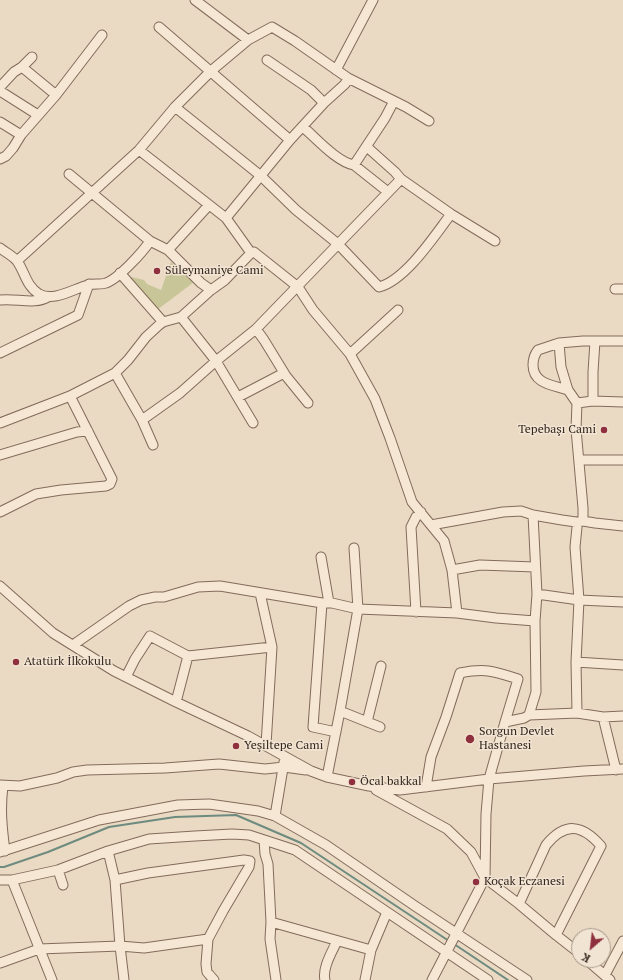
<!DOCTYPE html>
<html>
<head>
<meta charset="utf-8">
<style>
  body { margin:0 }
  #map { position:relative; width:623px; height:980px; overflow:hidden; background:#ead9c3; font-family:"PT Serif",serif }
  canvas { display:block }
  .north { position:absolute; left:571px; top:928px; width:40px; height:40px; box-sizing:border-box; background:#f2e4d2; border:1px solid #a6988a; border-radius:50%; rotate:208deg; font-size:11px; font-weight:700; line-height:16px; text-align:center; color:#34261e }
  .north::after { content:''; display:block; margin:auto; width:14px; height:18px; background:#8e303e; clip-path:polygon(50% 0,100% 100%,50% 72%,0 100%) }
</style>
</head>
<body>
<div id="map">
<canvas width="623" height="980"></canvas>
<div class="north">K</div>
</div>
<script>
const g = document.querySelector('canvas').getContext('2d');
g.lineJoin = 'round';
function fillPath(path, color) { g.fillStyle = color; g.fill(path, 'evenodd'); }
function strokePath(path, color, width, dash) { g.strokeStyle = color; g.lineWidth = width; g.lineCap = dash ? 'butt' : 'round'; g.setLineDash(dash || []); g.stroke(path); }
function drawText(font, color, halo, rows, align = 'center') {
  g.font = font + ' "PT Serif",serif'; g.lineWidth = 3; g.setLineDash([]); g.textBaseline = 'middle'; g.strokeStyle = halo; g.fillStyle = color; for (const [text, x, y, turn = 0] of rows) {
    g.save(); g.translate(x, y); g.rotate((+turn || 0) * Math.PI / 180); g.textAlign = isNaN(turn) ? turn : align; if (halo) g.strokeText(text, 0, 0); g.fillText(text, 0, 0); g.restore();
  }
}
const green = new Path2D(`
  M 171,262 L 194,282 L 157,310 L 129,278 L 131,277 L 144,280 L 147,284 L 161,290 Z`);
const stream = new Path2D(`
  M 0,867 L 4,867 L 48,852 L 109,827 L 175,817 L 236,815 L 301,843 L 449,941
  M 454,944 L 508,980`);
const minor = new Path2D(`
  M 195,0 L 248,40
  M 159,27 L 290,140
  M 267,60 L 311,90 L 324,103
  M 22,67 L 56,95
  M 336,70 L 373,0
  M 0,87 L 14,72 L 22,67 L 32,57
  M 0,91 L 38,115
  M 175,107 L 261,176 L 296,210 L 338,244 L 379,287 C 406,280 435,235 451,214
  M 0,122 L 21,135
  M 303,127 C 317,139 337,162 354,165 L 388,192
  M 367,147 L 395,172 L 401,179 L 451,214 L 495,241
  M 139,150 L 226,218 L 251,253
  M 0,159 L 6,156 L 13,148 L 21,135 L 56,95 L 102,35
  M 354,165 L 385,118 L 394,101
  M 69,174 L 150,241
  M 226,218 L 290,140 L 324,103 L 345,84 L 348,78
  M 0,248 C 5,252 13,256 17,261 C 25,272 26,286 39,294 C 54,302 73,289 88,285 C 94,283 101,285 106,283 C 118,279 143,252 150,241 L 168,250 L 201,283 L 211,290 L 225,280 L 251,253 L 254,252 L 298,287 L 313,310 L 350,354 L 375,399 L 390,438 L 412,502 L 444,541 L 452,570 L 457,613
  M 168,250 L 209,205
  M 17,261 L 139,150 L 175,107 L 211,71 L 248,40 L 272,27 L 295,41 L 348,78 L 406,107 L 429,121
  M 120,273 L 163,322
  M 615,289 L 623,289
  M 0,300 C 16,298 35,305 48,297
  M 181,317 L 216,361 L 253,423
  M 256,329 L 264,340 L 286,376 L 308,403
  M 559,343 L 561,367 L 568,390 L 577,403 L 576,429 L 583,508 L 583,521
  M 0,353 L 78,315 L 89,284
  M 350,354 L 398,310
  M 115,373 L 142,420 L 180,393 L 216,361 L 256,329 L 401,179
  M 568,390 C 553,385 533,384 533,365 C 533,359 534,355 538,350 L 559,343 L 583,341 L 623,341
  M 238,397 L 284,373
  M 593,401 L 593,372 L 595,341
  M 577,403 L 593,401 L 623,402
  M 142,420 L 153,445
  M 0,423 L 70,396 L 115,373 L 128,360 L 146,337 L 159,325 L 163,322 L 181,317 L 211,290
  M 0,455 L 77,432 L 88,431
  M 579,460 L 623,460
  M 0,512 L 36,494 L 61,490 L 106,486 L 110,484 L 112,479 L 70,396
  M 576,522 L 577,527 L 575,547 L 579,600 L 576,662 L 577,713
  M 431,525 L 503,512 L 521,511 L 533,515 L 562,520 L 576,522 L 583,521 L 595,523 L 623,526
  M 321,557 L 329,603
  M 452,570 L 480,565 L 535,567
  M 0,586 L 53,633 L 114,671 L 176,702 L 248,736 L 311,771 L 327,777 L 369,786 L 400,790 L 489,779 L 584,771 L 623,769
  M 260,593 L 272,647 L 266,745
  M 537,594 L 579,600 L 623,602
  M 322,603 L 313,727 L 336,732
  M 416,612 L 411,527 L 416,517 L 421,512
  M 73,645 L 129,606 L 141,600 L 155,597 L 164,597 L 198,587 L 220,586 L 322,603 L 332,603 L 358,609 L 457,613 L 496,618 L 535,621
  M 576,662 L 623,665
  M 126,677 L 135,659 L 150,636 L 188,656 L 272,647
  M 176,702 L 188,656
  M 340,711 L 380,727
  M 529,715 L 577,713 L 603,717 L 623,716
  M 603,717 L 616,770
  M 367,722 L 381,666
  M 505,722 L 524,718 L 529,715 L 536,692 L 535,621 L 537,594 L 533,515
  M 327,777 L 340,711 L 358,609 L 354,548
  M 0,785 L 20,786 L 57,778 L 73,772 L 87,770 L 165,768 L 219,764 L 265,769 L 284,767 L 306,770
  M 3,786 C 0,809 2,828 5,851
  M 426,787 L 431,757 L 446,717 L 460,673 C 486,668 493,671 518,679 L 505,722 L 489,779 L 486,814 L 485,878 L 432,980
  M 376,790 L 447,829 L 471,852 L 485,878 L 519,904 L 556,935 L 579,953
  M 275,816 L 284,762
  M 264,840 L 265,854 L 268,864 L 271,922 L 270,939 L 276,980
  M 108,851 L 115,880 L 120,946 L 124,980
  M 0,852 L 99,820 L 178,805 L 209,804 L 258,811 L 275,816 L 326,845 L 415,906 L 527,980
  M 58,870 L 63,885
  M 0,880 L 12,880 L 58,870 L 108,851 L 149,839 L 195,836 L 232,834 L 249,835 L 295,850 L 488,980
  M 12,880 L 52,980
  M 115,880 L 148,873 L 244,860 L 250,861 L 249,867 L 223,911 L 208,939 L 206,964 L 207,972 L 214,980
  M 519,904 L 546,845 C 565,822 582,824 601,846 L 556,935
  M 271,922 L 371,950
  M 587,960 L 610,980
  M 0,963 L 39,949 L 120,946 L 144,948 L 208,939
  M 605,975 L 623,941
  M 325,980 C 322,968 332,952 337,941
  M 365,980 L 371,950 L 387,912`);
const markers = [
  [157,271,4,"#8e303e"],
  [604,430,4,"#8e303e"],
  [16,662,4,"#8e303e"],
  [470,739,5,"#8e303e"],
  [236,746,4,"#8e303e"],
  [352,782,4,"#8e303e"],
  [476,882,4,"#8e303e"]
];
const poiNames = [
  ["Süleymaniye Cami",165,271],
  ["Tepebaşı Cami",596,430,"right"],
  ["Atatürk İlkokulu",24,662],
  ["Sorgun Devlet",479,732],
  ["Hastanesi",479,746],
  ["Yeşiltepe Cami",244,746],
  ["Öcal bakkal",360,782],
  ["Koçak Eczanesi",484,882]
];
fillPath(green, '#c8c698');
strokePath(stream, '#6d8b7f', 2);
strokePath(minor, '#836b5b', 11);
strokePath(minor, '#f6e7d5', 9);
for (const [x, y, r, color] of markers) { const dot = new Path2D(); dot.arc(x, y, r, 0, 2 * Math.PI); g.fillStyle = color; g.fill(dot); strokePath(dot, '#f2e4d2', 1.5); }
drawText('12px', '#34261e', '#f2e4d2', poiNames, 'left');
</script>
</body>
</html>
